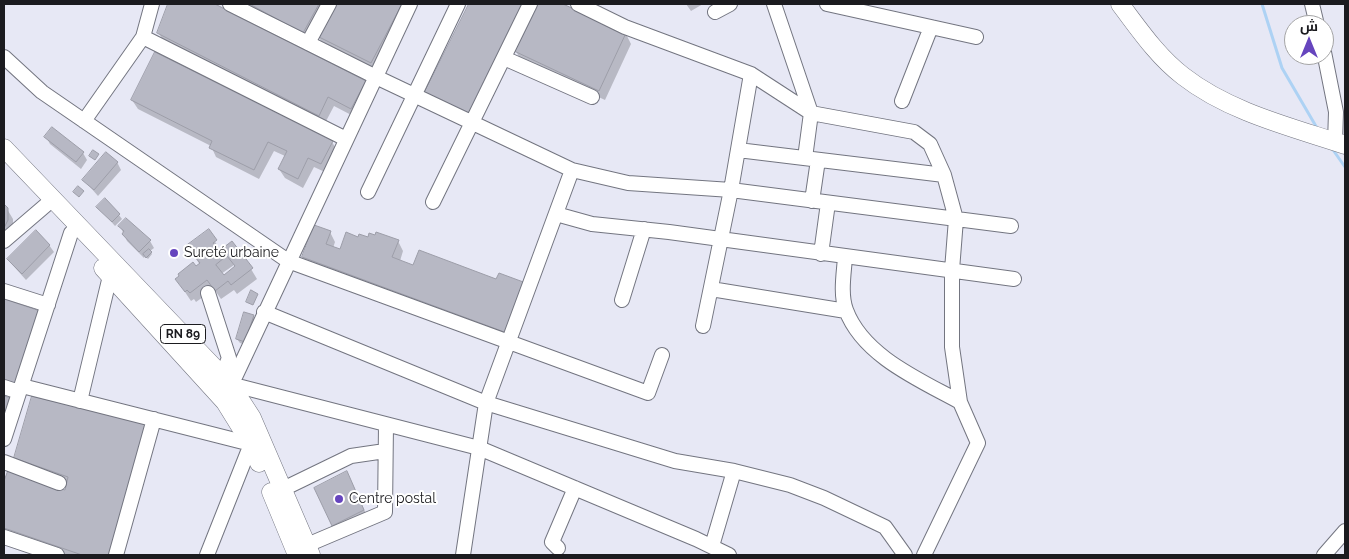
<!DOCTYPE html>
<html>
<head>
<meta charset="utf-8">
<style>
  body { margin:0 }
  #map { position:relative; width:1349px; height:559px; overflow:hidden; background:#e7e8f5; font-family:Raleway,Cairo,sans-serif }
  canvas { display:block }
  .frame { position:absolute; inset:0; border:5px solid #1b1b1f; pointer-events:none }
  .north { position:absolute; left:1284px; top:15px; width:50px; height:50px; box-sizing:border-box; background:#fff; border:1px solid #a4a4a5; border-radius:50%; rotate:0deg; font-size:14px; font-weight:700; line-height:20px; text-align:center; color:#1b1b1f }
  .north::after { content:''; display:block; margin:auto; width:18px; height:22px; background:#6645be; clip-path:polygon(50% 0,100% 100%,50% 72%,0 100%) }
</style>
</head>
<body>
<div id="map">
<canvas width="1349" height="559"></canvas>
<div class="frame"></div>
<div class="north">ش</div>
</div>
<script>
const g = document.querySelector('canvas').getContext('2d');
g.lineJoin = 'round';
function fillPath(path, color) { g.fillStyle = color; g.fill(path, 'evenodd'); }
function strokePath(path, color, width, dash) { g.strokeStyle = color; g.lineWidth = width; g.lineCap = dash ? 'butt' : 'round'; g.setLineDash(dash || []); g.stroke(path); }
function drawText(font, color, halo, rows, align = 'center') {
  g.font = font + ' Raleway,sans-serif'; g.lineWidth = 4; g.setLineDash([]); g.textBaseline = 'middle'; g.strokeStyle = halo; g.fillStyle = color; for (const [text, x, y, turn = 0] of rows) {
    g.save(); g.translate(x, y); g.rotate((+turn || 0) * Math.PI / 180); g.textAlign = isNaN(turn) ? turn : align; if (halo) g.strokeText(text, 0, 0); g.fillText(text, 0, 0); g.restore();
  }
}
const shadow = new Path2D(`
  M 170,4 L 212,4 L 365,82 L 370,92 L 357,118 L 334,106 L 324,125 L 164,43 L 159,33 Z
  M 249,4 L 329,4 L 308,42 L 253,12 Z
  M 336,4 L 412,4 L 377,72 L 324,46 L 318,36 Z
  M 471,4 L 534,4 L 425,94 Z
  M 538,4 L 560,4 L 626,34 L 631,44 L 605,100 L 521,61 L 516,51 Z
  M 686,4 L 703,4 L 691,11 Z
  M 132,100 L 332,142 L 338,152 L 327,173 L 314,167 L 303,188 L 285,178 L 279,169 L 285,156 L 274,151 L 259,179 L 216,157 L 211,146 L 138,109 Z
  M 53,129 L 83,153 L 87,160 L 81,169 L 50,144 L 46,137 Z
  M 117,162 L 121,170 L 98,196 L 84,180 Z
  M 4,204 L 13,219 L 13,230 L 4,239 Z
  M 98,207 L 119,215 L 122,219 L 115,226 Z
  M 120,226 L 150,241 L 154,248 L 150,251 L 152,254 L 148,259 L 145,256 L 144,258 L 127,241 Z
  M 208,231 L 221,251 L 251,269 L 257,279 L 237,294 L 234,290 L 221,299 L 214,289 L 196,302 L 194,299 L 191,301 L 177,280 L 200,265 L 188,246 ZM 234,265 L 236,267 L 224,277 L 221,274 Z
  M 330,232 L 335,242 L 333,248 L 340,250 L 359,238 L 398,241 L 403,251 L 400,261 L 414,266 L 497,280 L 512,342 L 309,267 L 303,257 Z
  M 49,245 L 54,252 L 26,280 L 8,260 Z
  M 4,300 L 39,312 L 4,389 Z
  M 253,316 L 256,321 L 248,346 L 240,343 L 237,339 Z
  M 33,398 L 118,555 L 61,555 L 4,535 L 4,484 L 9,471 L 66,492 L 68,484 L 21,468 L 15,458 Z
  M 352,483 L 369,520 L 339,535 L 316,488 Z`);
const stream = new Path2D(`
  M 1262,4 L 1282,68 L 1317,128
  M 1331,147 L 1345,167`);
const building = new Path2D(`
  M 168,4 L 215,4 L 366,81 L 351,109 L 328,97 L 319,116 L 157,33 Z
  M 250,4 L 319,4 L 303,33 Z
  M 335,4 L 402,4 L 371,63 L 317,36 Z
  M 469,4 L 524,4 L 468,116 L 424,94 Z
  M 537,4 L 563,4 L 626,33 L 599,91 L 514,51 Z
  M 155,52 L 333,141 L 321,164 L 308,158 L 298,179 L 278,169 L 287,151 L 268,142 L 254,170 L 209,148 L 212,141 L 131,100 Z
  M 52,127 L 84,152 L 76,162 L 44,137 Z
  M 93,150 L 99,154 L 95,160 L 89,156 Z
  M 106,152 L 118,162 L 94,190 L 82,180 Z
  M 78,186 L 84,191 L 79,197 L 73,192 Z
  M 105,198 L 120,214 L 112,222 L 96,207 Z
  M 4,204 L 8,208 L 8,220 L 4,228 Z
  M 126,218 L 151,240 L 139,252 L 122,234 L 124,231 L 118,226 Z
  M 314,225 L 331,231 L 326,244 L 340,249 L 346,232 L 358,237 L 359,234 L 368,237 L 369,233 L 375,235 L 376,232 L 399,240 L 392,257 L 413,265 L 419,250 L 496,279 L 499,273 L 526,283 L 507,333 L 302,257 Z
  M 209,229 L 217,240 L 213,243 L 219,251 L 232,241 L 253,268 L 231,285 L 228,281 L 215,291 L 207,280 L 190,293 L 187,290 L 185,292 L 175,279 L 179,276 L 178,274 L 193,262 L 196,266 L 200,263 L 186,246 ZM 227,256 L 235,266 L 224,275 L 216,265 Z
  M 36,230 L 50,245 L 22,274 L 7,259 Z
  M 149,249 L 152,252 L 146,258 L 143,254 Z
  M 251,290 L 258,294 L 253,305 L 246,302 Z
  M 4,299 L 40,311 L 15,385 L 4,381 Z
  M 244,312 L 254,315 L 245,342 L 236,339 Z
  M 4,396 L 11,398 L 4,419 Z
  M 32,396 L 146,424 L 110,555 L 82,555 L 4,528 L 4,481 L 8,470 L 65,490 L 68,477 L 14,458 Z
  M 347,471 L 364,510 L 332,526 L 314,488 Z`);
const minor = new Path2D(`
  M 230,4 L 376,77 L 572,170 L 628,183 L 731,190 L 1011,226
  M 578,4 L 625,27 L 751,74 L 811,113 L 914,132 L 930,144 L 944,175 L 956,219 L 952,270 L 952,347 L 960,402 L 978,443 L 924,555
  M 774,4 L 811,113 L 805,158
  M 827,4 L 976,37
  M 1312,4 L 1317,25
  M 715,12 L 730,4
  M 143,37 L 346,139
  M 308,43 L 329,4
  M 1324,52 L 1336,112 L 1335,142
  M 4,57 L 42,92 L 288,261 L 648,393 L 662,355
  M 504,58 L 592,97
  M 902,101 L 931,27
  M 84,121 L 143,37 L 152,4
  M 738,150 L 944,175
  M 368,192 L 458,4
  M 812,201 L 818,160
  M 433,202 L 530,4
  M 556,214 L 592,224 L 669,232 L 1014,279
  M 4,241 L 53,199
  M 821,254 L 828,203
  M 845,257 C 844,273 840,294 846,310 C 863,356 920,380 960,402
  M 711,289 L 846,311
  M 4,291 L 48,305
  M 208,293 L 229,358 L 222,375
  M 622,300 L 644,229
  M 264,312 L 486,403 L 675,461 L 734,471 L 790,485 L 824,498 L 885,527 L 905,555
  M 703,326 L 731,190 L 751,74
  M 230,384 L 479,448 L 696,539 L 729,555
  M 22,386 L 251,444 L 207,555
  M 4,387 L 19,392
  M 228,392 L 410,4
  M 80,401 L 110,276
  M 4,439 L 71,233 L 79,226
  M 4,462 L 59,483
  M 283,489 L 351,456 L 385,451
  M 4,537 L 57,555
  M 307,545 L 385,512 L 386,425
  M 712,546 L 734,471
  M 558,548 L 552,542 L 575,488
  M 116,555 L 154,419
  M 463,555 L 486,403 L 572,170
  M 1324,555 L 1345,531`);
const major = new Path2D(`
  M 1120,4 C 1139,29 1157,56 1183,76 C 1229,112 1291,127 1345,145
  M 4,148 L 230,384 L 252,418 L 311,555
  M 103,268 L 225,402 L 251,444 L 259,463
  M 271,492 L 297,555`);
const markers = [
  [174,253,5,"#6645be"],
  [339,499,5,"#6645be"]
];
const shields = [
  [183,334,45]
];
const shieldNames = [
  ["RN 89",183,334]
];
const poiNames = [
  ["Sureté urbaine",184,253],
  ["Centre postal",349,499]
];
fillPath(shadow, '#0003');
strokePath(stream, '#add2f4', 3);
fillPath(building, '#b7b8c4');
strokePath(building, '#9c9da8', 1);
strokePath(minor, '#737580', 16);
strokePath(major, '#737580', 19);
strokePath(minor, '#fff', 14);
strokePath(major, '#fff', 18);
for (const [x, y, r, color] of markers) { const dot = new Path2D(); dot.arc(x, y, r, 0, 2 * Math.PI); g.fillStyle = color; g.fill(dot); strokePath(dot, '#fff', 2); }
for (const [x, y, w] of shields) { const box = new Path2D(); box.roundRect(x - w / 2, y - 9.5, w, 19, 4); g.fillStyle = '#fff'; g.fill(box); strokePath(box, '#1b1b1f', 1); }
drawText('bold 12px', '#1b1b1f', null, shieldNames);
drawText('14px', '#1b1b1f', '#fff', poiNames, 'left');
</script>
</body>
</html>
